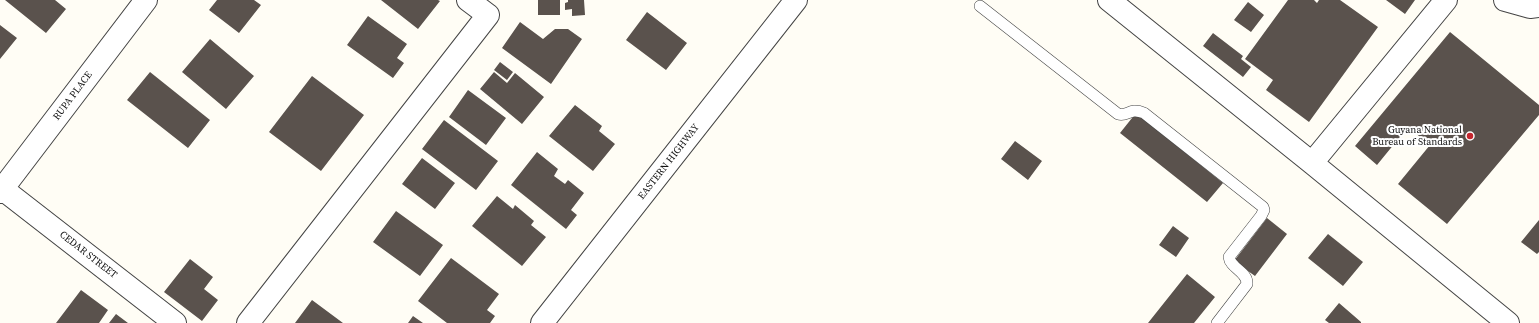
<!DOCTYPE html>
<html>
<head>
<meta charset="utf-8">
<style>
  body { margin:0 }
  canvas { display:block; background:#fffdf5 }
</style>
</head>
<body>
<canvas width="1539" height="323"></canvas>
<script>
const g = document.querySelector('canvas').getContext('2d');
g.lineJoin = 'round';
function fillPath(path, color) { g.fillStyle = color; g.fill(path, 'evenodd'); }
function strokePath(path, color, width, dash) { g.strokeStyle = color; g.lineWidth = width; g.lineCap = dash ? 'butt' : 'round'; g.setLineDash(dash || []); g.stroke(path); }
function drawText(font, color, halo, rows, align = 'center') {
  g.font = font + ' "Source Serif 4",serif'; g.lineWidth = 4; g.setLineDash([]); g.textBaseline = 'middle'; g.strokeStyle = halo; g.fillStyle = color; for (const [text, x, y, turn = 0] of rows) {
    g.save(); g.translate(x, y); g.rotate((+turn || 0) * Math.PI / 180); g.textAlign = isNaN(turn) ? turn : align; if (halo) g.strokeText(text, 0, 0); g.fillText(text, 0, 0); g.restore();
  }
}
const building = new Path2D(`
  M 5,0 L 55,0 L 66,9 L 46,33 Z
  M 217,0 L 254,0 L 261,5 L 239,33 L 209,10 Z
  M 381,0 L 438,0 L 440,1 L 418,29 Z
  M 538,0 L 560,0 L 560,15 L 538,15 Z
  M 568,0 L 584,0 L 585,15 L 572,16 L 572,9 L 565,10 L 565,3 L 568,2 Z
  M 1288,0 L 1314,0 L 1317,3 L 1319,0 L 1340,0 L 1378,27 L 1309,122 L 1266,90 L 1273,80 L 1245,59 Z
  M 1386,0 L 1415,0 L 1405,14 Z
  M 1248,2 L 1264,15 L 1251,32 L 1234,20 Z
  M 647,12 L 687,43 L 666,70 L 626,40 Z
  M 368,16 L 407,44 L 397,58 L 404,63 L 393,78 L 347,45 Z
  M 520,22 L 543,39 L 555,29 L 568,29 L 582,39 L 551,84 L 502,48 Z
  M 0,25 L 17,38 L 0,59 Z
  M 1450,32 L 1539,105 L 1539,115 L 1447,224 L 1398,184 L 1430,145 L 1408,127 L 1377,165 L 1355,146 Z
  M 1213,33 L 1243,56 L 1241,59 L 1251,67 L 1243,77 L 1203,46 Z
  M 210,39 L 254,76 L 226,109 L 182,72 Z
  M 500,62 L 513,72 L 507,80 L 494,70 Z
  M 150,72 L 210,120 L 188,148 L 127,100 Z
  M 494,72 L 507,83 L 515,73 L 544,97 L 522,124 L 480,89 Z
  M 312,76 L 364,115 L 321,171 L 269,132 Z
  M 468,90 L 506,118 L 486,145 L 449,117 Z
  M 575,105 L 602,126 L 599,131 L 615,144 L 593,171 L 549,136 Z
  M 1136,113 L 1223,183 L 1207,202 L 1120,133 Z
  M 444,120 L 498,161 L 476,190 L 422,149 Z
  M 1015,141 L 1042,161 L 1028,180 L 1001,159 Z
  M 537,152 L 558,169 L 554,176 L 565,184 L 568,180 L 584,193 L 571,210 L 577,215 L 566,229 L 511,185 Z
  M 422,158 L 455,183 L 435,209 L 402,184 Z
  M 497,196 L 513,209 L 515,205 L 534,221 L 531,225 L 546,237 L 522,266 L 472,226 Z
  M 396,211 L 443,245 L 420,276 L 373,242 Z
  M 1267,218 L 1287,234 L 1255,276 L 1234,261 Z
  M 1539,220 L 1539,252 L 1537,254 L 1521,242 Z
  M 1173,226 L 1189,238 L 1176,257 L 1159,245 Z
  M 1328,234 L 1363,262 L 1343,286 L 1308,258 Z
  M 451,258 L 499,294 L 487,310 L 495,316 L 490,323 L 447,323 L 418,301 Z
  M 190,259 L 213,277 L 204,289 L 218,300 L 202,321 L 164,292 Z
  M 1187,274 L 1215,297 L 1194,323 L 1148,323 Z
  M 81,290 L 108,310 L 99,323 L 56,323 Z
  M 312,300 L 343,323 L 295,323 Z
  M 1339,303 L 1361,322 L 1361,323 L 1329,323 L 1325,320 Z
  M 116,314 L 128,323 L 109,323 Z
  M 413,316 L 423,323 L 408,323 Z`);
const lane = new Path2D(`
  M 980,6 L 1118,114 C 1128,117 1129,107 1144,113 L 1263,207 L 1264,210 L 1261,216 L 1229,257 C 1230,268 1248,272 1247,284 L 1217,323`);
const street = new Path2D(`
  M 1109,0 L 1312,163 L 1508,323
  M 1505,0 L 1530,7 L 1539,6
  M 1312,163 L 1446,0
  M 0,187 L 175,323
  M 0,192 L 146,0
  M 248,323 L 488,15 L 468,0
  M 542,323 L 796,0`);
const markers = [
  [1470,136,4,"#c4262e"]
];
const streetNames = [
  ["RUPA PLACE",73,96,-53],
  ["EASTERN HIGHWAY",669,162,-52],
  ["CEDAR STREET",88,255,38]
];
const poiNames = [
  ["Guyana National",1462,130],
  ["Bureau of Standards",1462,142]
];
fillPath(building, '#5a524d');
strokePath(lane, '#444', 12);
strokePath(street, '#444', 24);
strokePath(lane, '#fff', 11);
strokePath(street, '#fff', 22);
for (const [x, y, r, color] of markers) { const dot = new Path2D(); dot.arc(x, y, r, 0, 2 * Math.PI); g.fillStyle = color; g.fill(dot); strokePath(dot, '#fff', 1.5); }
drawText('10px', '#111', '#fff', streetNames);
drawText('10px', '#111', '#fff', poiNames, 'right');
</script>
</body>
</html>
